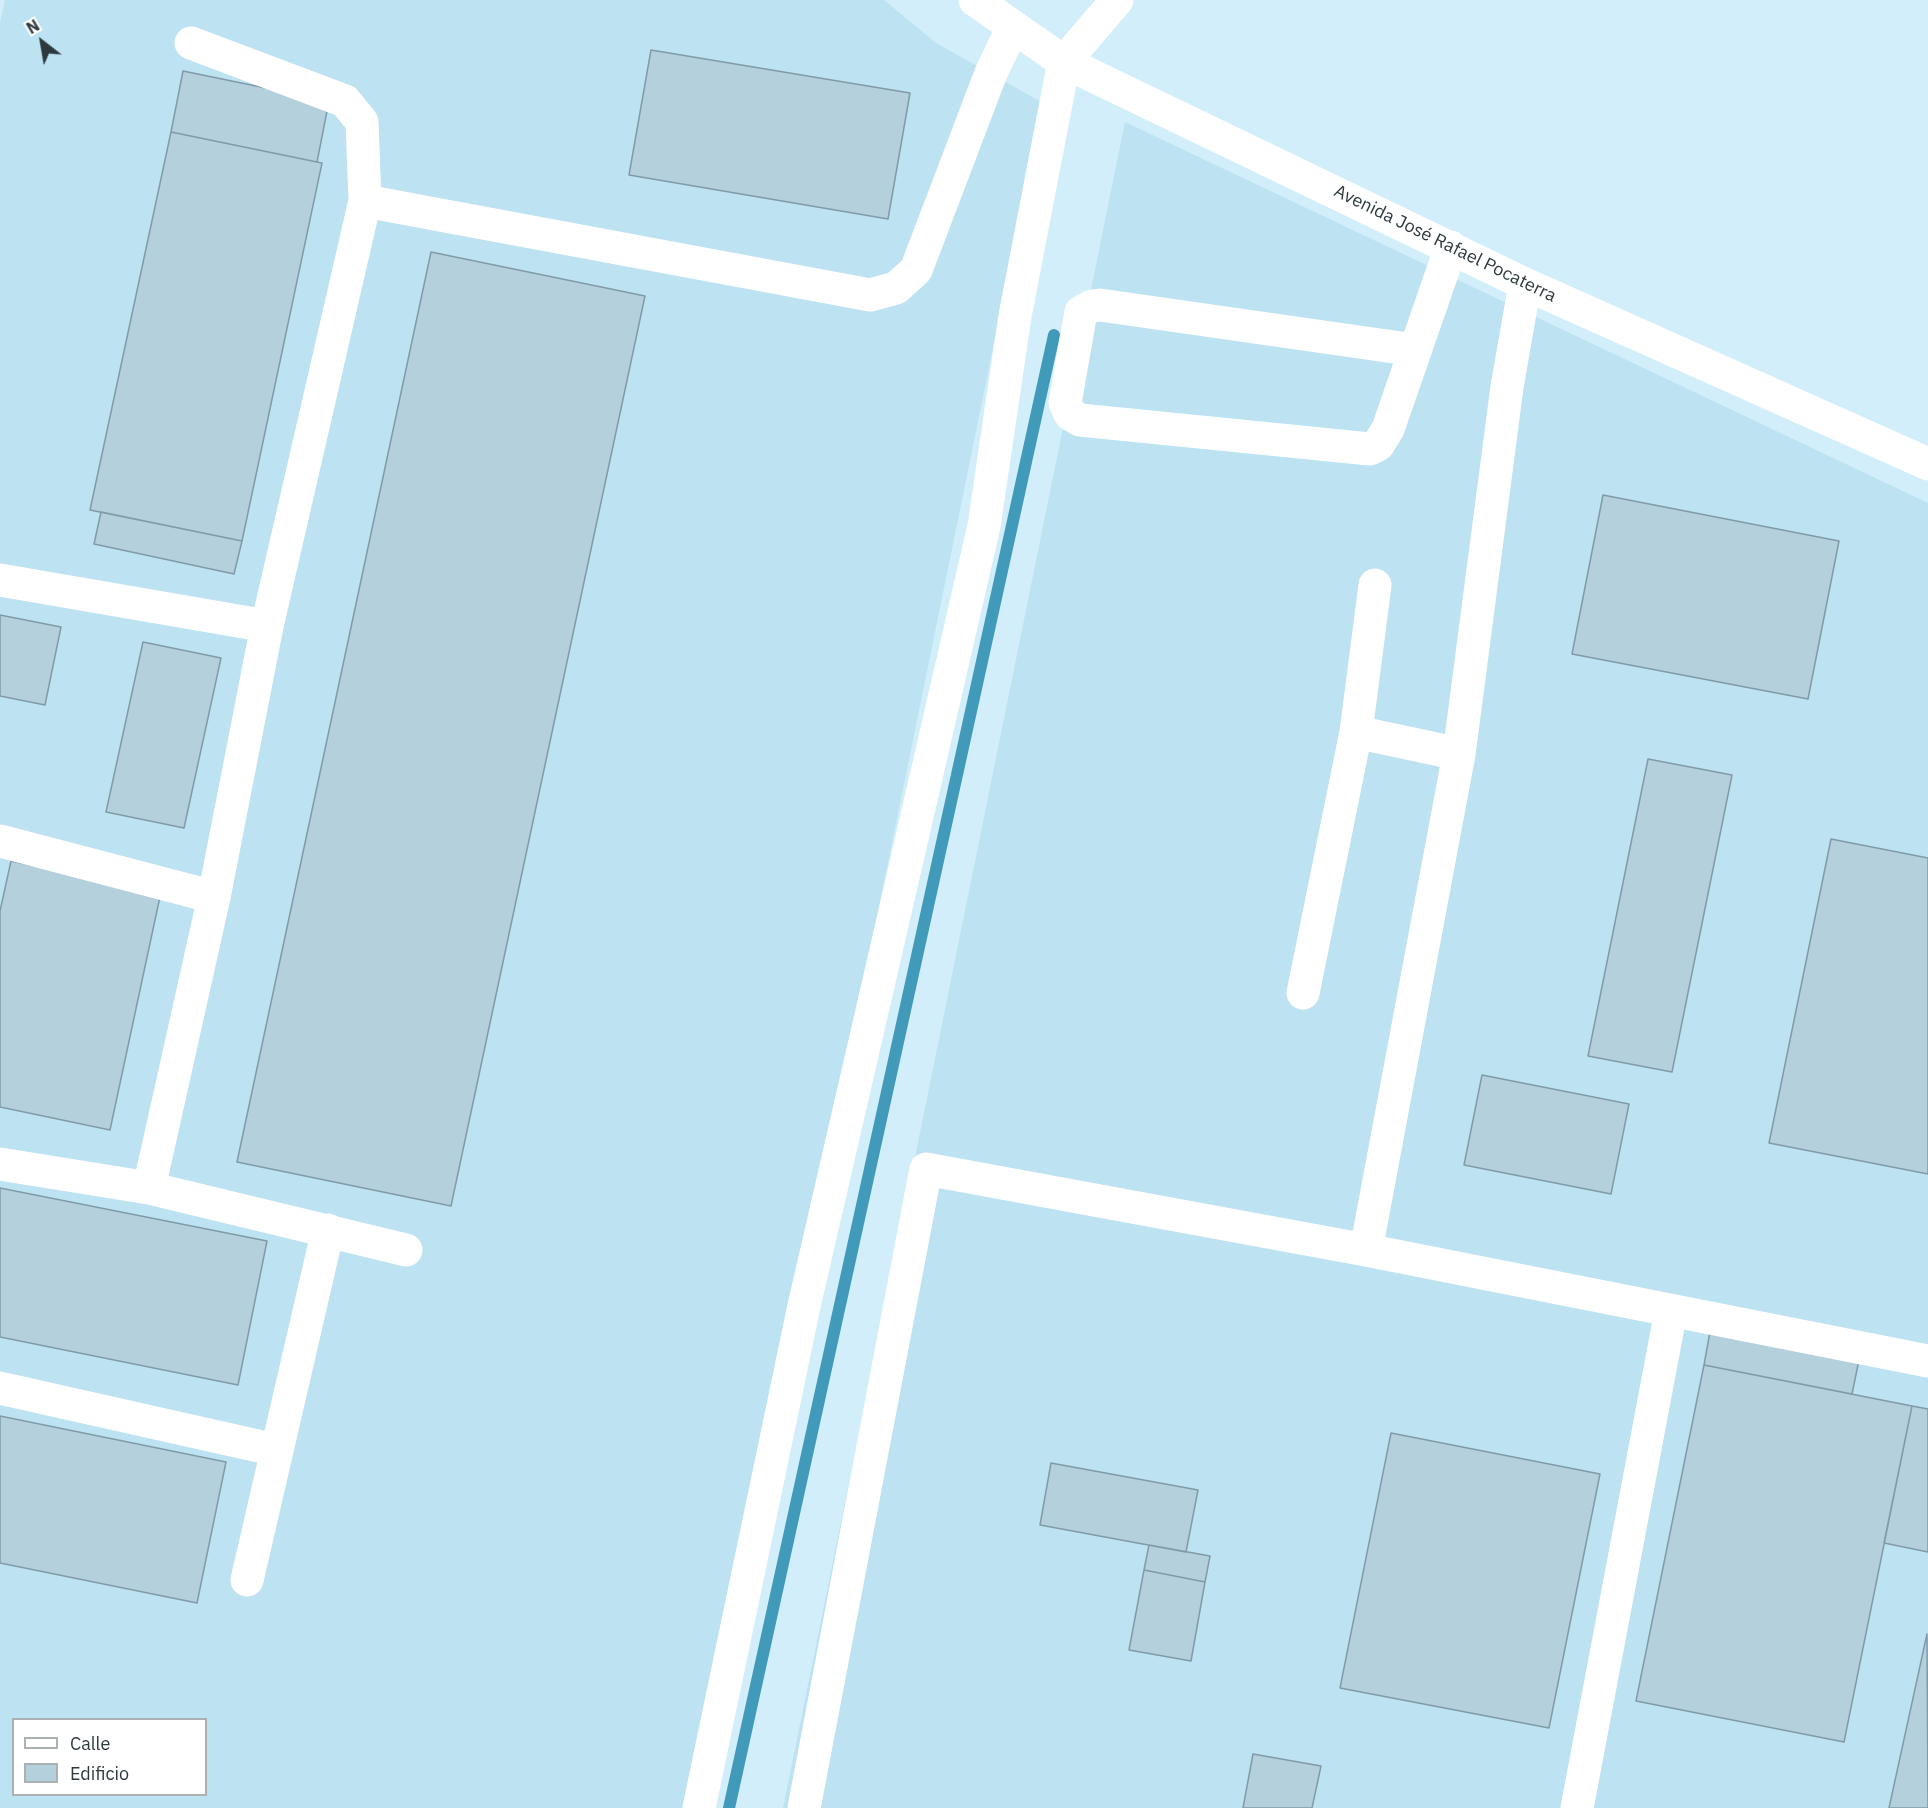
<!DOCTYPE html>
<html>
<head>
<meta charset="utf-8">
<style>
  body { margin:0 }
  #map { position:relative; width:1928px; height:1808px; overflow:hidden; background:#d1eefa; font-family:"IBM Plex Sans",sans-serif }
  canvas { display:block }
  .legend { position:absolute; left:12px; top:1718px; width:195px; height:78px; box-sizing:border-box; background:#fff; border:2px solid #abb0b2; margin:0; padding:8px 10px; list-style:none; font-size:18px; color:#2d393e }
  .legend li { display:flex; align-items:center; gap:12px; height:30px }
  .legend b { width:30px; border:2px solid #abb0b2 }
  .north { position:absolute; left:12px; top:12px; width:60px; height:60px; -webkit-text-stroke:4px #fff; paint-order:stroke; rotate:329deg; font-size:16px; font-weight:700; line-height:24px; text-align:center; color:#2d393e }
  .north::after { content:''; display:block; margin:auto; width:21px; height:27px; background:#2d393e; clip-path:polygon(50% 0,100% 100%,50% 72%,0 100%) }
</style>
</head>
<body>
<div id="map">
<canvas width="1928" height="1808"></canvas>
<ul class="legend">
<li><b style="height:8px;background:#fff"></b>Calle</li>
<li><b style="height:16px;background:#b3d0dc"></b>Edificio</li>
</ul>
<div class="north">N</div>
</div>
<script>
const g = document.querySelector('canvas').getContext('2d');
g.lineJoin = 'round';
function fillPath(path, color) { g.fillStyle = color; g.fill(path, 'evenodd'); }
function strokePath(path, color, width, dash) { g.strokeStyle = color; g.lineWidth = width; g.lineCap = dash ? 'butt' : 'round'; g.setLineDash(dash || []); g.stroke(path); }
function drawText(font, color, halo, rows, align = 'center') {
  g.font = font + ' "IBM Plex Sans",sans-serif'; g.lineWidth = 4.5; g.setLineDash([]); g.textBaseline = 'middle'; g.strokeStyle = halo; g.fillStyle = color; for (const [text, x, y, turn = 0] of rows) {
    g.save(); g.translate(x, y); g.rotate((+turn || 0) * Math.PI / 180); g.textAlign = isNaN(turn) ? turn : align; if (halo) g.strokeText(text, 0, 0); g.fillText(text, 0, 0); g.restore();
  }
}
const built = new Path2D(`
  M 5,0 L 884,0 L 936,43 L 1043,103 L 695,1808 L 0,1808 L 0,23 ZM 14,1720 L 206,1720 L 206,1794 L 14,1794 Z
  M 1125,122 L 1928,503 L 1928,1808 L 783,1808 Z`);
const stream = new Path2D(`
  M 729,1808 L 1054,335`);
const building = new Path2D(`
  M 651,50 L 910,93 L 888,219 L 629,175 Z
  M 183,71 L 329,101 L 317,162 L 171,132 Z
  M 171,132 L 322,163 L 242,541 L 90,510 Z
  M 431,252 L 645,296 L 451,1206 L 237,1162 Z
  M 1603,495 L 1839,541 L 1808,699 L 1572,654 Z
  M 101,512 L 242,541 L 234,574 L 94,544 Z
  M 0,615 L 61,627 L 45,705 L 0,696 Z
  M 143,642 L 221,658 L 184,828 L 106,812 Z
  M 1648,759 L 1732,775 L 1672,1072 L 1588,1056 Z
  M 1831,839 L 1928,858 L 1928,1174 L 1769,1143 Z
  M 11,861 L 161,892 L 110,1130 L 0,1107 L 0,911 Z
  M 1482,1075 L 1629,1104 L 1611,1194 L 1464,1165 Z
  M 0,1188 L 267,1241 L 238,1385 L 0,1337 Z
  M 1711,1326 L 1860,1355 L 1852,1394 L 1704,1365 Z
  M 1704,1365 L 1912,1406 L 1844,1742 L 1636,1701 Z
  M 1912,1406 L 1928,1409 L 1928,1552 L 1884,1543 Z
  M 0,1416 L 226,1462 L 197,1603 L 0,1563 Z
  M 1391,1433 L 1600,1474 L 1549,1728 L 1340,1688 Z
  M 1051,1463 L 1198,1490 L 1186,1552 L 1040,1525 Z
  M 1149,1545 L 1210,1556 L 1205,1582 L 1144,1570 Z
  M 1144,1570 L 1205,1582 L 1191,1661 L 1129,1650 Z
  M 1927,1634 L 1928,1808 L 1889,1808 Z
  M 1253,1754 L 1321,1766 L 1312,1808 L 1243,1808 Z`);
const minor = new Path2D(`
  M 975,0 L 1064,62 L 1525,284 L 1928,464
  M 191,43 L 345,101 L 362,122 L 365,201
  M 1415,350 L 1100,305 L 1092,306 L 1081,312 L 1065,403 L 1070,414 L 1080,420 L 1370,449 L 1378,445 L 1388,429 L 1451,247
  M 0,580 L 267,626
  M 1356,732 L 1459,754
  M 0,841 L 214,897
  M 1303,993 L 1356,732 L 1375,585
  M 0,1164 L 149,1188 L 214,897 L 267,626 L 365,201 L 870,295 L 896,288 L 916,270 L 991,73 L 1013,27
  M 149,1188 L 406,1250
  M 1366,1250 L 1459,754 L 1507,387 L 1525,284
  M 0,1388 L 276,1450
  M 247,1580 L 328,1230
  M 699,1808 L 804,1306 L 984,526 L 1015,316 L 1064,62 L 1117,0
  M 804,1808 L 926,1169 L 1366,1250 L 1928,1361
  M 1577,1808 L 1671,1311`);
const streetNames = [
  ["Avenida José Rafael Pocaterra",1445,244,26]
];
fillPath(built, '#bde2f2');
strokePath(stream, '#429aba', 12);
fillPath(building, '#b3d0dc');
strokePath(building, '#809ba7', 1.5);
strokePath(minor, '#fff', 33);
drawText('18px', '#2d393e', '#fff', streetNames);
</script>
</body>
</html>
